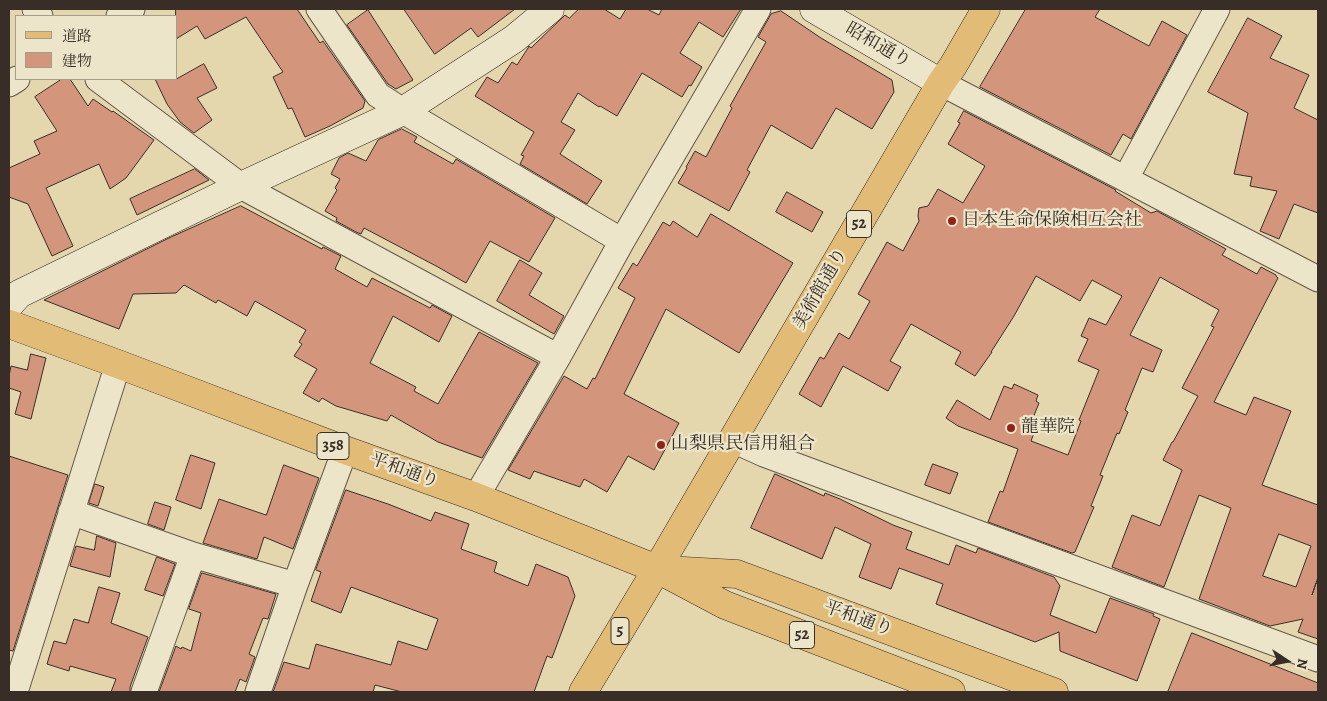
<!DOCTYPE html>
<html>
<head>
<meta charset="utf-8">
<style>
  body { margin:0 }
  #map { position:relative; width:1327px; height:701px; overflow:hidden; background:#e4d7ae; font-family:Alegreya,"Noto Serif JP",serif }
  canvas { display:block }
  .frame { position:absolute; inset:0; border:10px solid #392e27; pointer-events:none }
  .legend { position:absolute; left:15px; top:15px; width:162px; height:65px; box-sizing:border-box; background:#ede5ca; border:1px solid #a59c89; margin:0; padding:6px 9px; list-style:none; font-size:15px; color:#392e27 }
  .legend li { display:flex; align-items:center; gap:10px; height:25px }
  .legend b { width:25px; border:1px solid #a59c89 }
  .north { position:absolute; left:1262px; top:636px; width:50px; height:50px; -webkit-text-stroke:4px #ede5ca; paint-order:stroke; rotate:101deg; font-size:14px; font-weight:700; line-height:20px; text-align:center; color:#392e27 }
  .north::after { content:''; display:block; margin:auto; width:18px; height:22px; background:#392e27; clip-path:polygon(50% 0,100% 100%,50% 72%,0 100%) }
</style>
</head>
<body>
<div id="map">
<canvas width="1327" height="701"></canvas>
<div class="frame"></div>
<ul class="legend">
<li><b style="height:6px;background:#e2bc77"></b>道路</li>
<li><b style="height:14px;background:#d3967c"></b>建物</li>
</ul>
<div class="north">N</div>
</div>
<script>
const g = document.querySelector('canvas').getContext('2d');
g.lineJoin = 'round';
function fillPath(path, color) { g.fillStyle = color; g.fill(path, 'evenodd'); }
function strokePath(path, color, width, dash) { g.strokeStyle = color; g.lineWidth = width; g.lineCap = dash ? 'butt' : 'round'; g.setLineDash(dash || []); g.stroke(path); }
function drawText(font, color, halo, rows, align = 'center') {
  g.font = font + ' Alegreya,"Noto Serif JP",serif'; g.lineWidth = 4.5; g.setLineDash([]); g.textBaseline = 'middle'; g.strokeStyle = halo; g.fillStyle = color; for (const [text, x, y, turn = 0] of rows) {
    g.save(); g.translate(x, y); g.rotate((+turn || 0) * Math.PI / 180); g.textAlign = isNaN(turn) ? turn : align; if (halo) g.strokeText(text, 0, 0); g.fillText(text, 0, 0); g.restore();
  }
}
const building = new Path2D(`
  M 176,9 L 297,9 L 320,43 L 323,41 L 365,101 L 363,108 L 330,126 L 305,137 L 292,108 L 288,109 L 273,77 L 283,72 L 246,17 L 205,39 L 197,26 L 176,39 Z
  M 404,9 L 515,9 L 478,37 L 471,28 L 435,54 Z
  M 579,9 L 604,9 L 620,19 L 626,9 L 647,9 L 659,15 L 662,9 L 741,9 L 723,37 L 699,22 L 680,53 L 702,67 L 691,86 L 689,85 L 682,97 L 642,73 L 617,116 L 600,106 L 599,107 L 578,93 L 561,122 L 575,130 L 560,154 L 602,181 L 587,204 L 520,164 L 524,156 L 521,155 L 534,132 L 475,96 L 487,77 L 498,83 L 512,62 L 517,65 L 528,48 L 529,46 L 531,48 L 565,15 L 569,18 Z
  M 1026,9 L 1100,9 L 1095,17 L 1149,46 L 1162,21 L 1187,35 L 1131,139 L 1123,134 L 1111,155 L 980,87 Z
  M 368,10 L 413,80 L 396,89 L 388,84 L 347,25 Z
  M 781,11 L 821,38 L 892,80 L 894,92 L 872,129 L 836,108 L 812,149 L 771,125 L 747,170 L 750,172 L 729,211 L 678,183 L 687,168 L 686,167 L 695,151 L 706,157 L 732,108 L 730,106 L 766,42 L 758,37 L 771,14 Z
  M 1248,18 L 1282,36 L 1270,58 L 1309,75 L 1294,108 L 1318,120 L 1318,213 L 1294,204 L 1279,239 L 1260,231 L 1277,191 L 1250,186 L 1252,177 L 1234,174 L 1248,113 L 1208,92 Z
  M 204,64 L 217,88 L 197,98 L 212,120 L 194,133 L 180,122 L 167,104 L 155,79 L 176,79 Z
  M 62,79 L 70,79 L 88,106 L 93,99 L 112,112 L 113,111 L 154,140 L 126,178 L 110,189 L 99,164 L 46,188 L 73,246 L 52,256 L 28,204 L 9,197 L 9,168 L 40,154 L 34,141 L 57,131 L 35,97 Z
  M 964,111 L 1116,190 L 1115,191 L 1151,213 L 1157,211 L 1226,249 L 1222,255 L 1257,274 L 1261,267 L 1276,275 L 1276,276 L 1278,278 L 1214,402 L 1246,415 L 1254,397 L 1291,411 L 1262,485 L 1318,505 L 1318,577 L 1312,595 L 1316,583 L 1318,584 L 1318,639 L 1298,632 L 1303,619 L 1270,626 L 1199,599 L 1231,508 L 1199,495 L 1164,587 L 1112,567 L 1132,515 L 1160,526 L 1182,470 L 1163,460 L 1172,442 L 1173,442 L 1198,396 L 1182,388 L 1214,327 L 1211,326 L 1219,310 L 1160,277 L 1130,335 L 1162,350 L 1153,372 L 1142,368 L 1125,410 L 1128,412 L 1119,434 L 1117,433 L 1100,475 L 1103,476 L 1091,506 L 1094,507 L 1075,552 L 1072,553 L 988,522 L 1000,491 L 1003,492 L 1018,449 L 958,426 L 946,418 L 957,400 L 990,420 L 1004,386 L 1012,389 L 1014,384 L 1038,395 L 1036,401 L 1039,403 L 1033,418 L 1039,420 L 1031,441 L 1068,455 L 1081,421 L 1079,420 L 1099,370 L 1078,361 L 1088,339 L 1081,336 L 1089,318 L 1106,325 L 1122,296 L 1092,280 L 1080,301 L 1036,276 L 1014,316 L 991,352 L 992,352 L 975,376 L 955,364 L 961,352 L 911,324 L 890,361 L 901,367 L 888,391 L 843,366 L 821,407 L 799,394 L 820,357 L 824,359 L 839,333 L 849,339 L 870,301 L 858,294 L 887,242 L 903,251 L 919,221 L 918,216 L 919,208 L 928,206 L 938,189 L 963,203 L 985,166 L 948,144 L 960,123 L 958,122 ZM 1279,534 L 1311,546 L 1296,587 L 1263,576 Z
  M 402,129 L 417,137 L 414,142 L 453,164 L 456,159 L 555,218 L 529,262 L 490,241 L 466,283 L 438,267 L 364,228 L 361,234 L 356,232 L 336,221 L 337,218 L 325,211 L 337,190 L 335,188 L 340,179 L 331,174 L 339,158 L 348,153 L 366,161 L 378,140 Z
  M 195,169 L 209,180 L 137,215 L 130,199 Z
  M 787,192 L 823,212 L 812,232 L 776,212 Z
  M 241,206 L 322,249 L 323,247 L 341,256 L 335,269 L 367,287 L 372,278 L 430,308 L 432,305 L 452,316 L 439,342 L 393,316 L 370,363 L 416,387 L 414,391 L 438,404 L 479,332 L 538,363 L 482,458 L 438,442 L 391,415 L 387,421 L 336,406 L 322,398 L 319,402 L 303,393 L 317,369 L 294,356 L 302,344 L 299,342 L 306,330 L 255,301 L 247,316 L 218,300 L 216,303 L 184,285 L 176,293 L 133,294 L 119,329 L 44,300 L 171,237 Z
  M 711,214 L 793,263 L 739,353 L 666,309 L 624,394 L 679,423 L 654,470 L 628,456 L 607,492 L 584,479 L 580,487 L 534,471 L 530,479 L 508,470 L 564,376 L 587,389 L 593,378 L 595,379 L 635,298 L 618,288 L 633,263 L 637,266 L 663,222 L 670,226 L 673,221 L 697,237 Z
  M 520,260 L 542,273 L 529,295 L 564,316 L 554,334 L 497,301 Z
  M 31,354 L 46,358 L 31,419 L 15,414 L 21,392 L 9,388 L 9,376 L 11,366 L 27,370 Z
  M 191,455 L 215,463 L 201,509 L 176,500 Z
  M 9,456 L 68,475 L 13,651 L 9,650 Z
  M 933,464 L 958,473 L 950,494 L 925,485 Z
  M 284,465 L 319,478 L 293,549 L 264,537 L 257,559 L 203,543 L 219,499 L 266,515 Z
  M 775,474 L 824,496 L 825,493 L 840,499 L 893,525 L 912,532 L 906,549 L 949,565 L 956,545 L 976,553 L 978,548 L 1054,577 L 1060,586 L 1050,615 L 1096,633 L 1110,598 L 1154,614 L 1153,616 L 1160,619 L 1137,681 L 1060,651 L 1059,632 L 1035,642 L 936,604 L 943,584 L 899,568 L 891,589 L 859,577 L 871,544 L 835,527 L 822,559 L 751,528 Z
  M 95,484 L 104,487 L 98,506 L 89,503 Z
  M 346,490 L 388,504 L 431,521 L 435,512 L 469,524 L 461,549 L 497,562 L 494,572 L 528,586 L 536,564 L 568,577 L 575,596 L 552,658 L 547,656 L 534,692 L 402,692 L 375,685 L 373,692 L 273,692 L 284,662 L 309,669 L 316,644 L 391,665 L 398,641 L 427,650 L 438,619 L 351,587 L 341,613 L 311,601 L 321,572 L 316,570 Z
  M 155,502 L 171,507 L 164,530 L 148,524 Z
  M 97,536 L 116,543 L 110,577 L 70,566 L 76,546 L 94,550 Z
  M 157,557 L 175,564 L 163,596 L 145,590 Z
  M 202,573 L 276,594 L 268,619 L 263,618 L 249,654 L 255,657 L 246,682 L 240,679 L 235,692 L 159,692 L 176,646 L 181,649 L 182,647 L 191,651 L 201,613 L 189,609 Z
  M 99,587 L 120,593 L 111,623 L 148,637 L 130,687 L 130,692 L 111,692 L 116,679 L 70,666 L 69,671 L 47,664 L 54,641 L 66,644 L 74,619 L 88,623 Z
  M 1192,633 L 1318,683 L 1318,692 L 1168,692 Z`);
const street = new Path2D(`
  M 35,9 L 40,16
  M 319,9 L 378,95 L 403,111 L 622,241
  M 119,16 L 132,9
  M 98,79 L 241,186 L 558,357
  M 941,83 L 1318,279
  M 9,84 L 17,79
  M 1126,178 L 1217,9
  M 733,440 L 764,454 L 1318,659
  M 476,497 L 558,357 L 622,241 L 758,9
  M 71,512 L 193,555 L 295,585
  M 15,692 L 118,364
  M 144,692 L 193,555
  M 258,692 L 295,585 L 345,450`);
const secondary = new Path2D(`
  M 814,9 L 941,83
  M 9,305 L 19,294 L 241,186 L 403,111 L 514,39 L 550,9`);
const primary = new Path2D(`
  M 583,692 L 657,569`);
const highway = new Path2D(`
  M 9,324 L 118,364 L 345,450 L 476,497 L 657,569 L 725,605 L 951,692
  M 657,569 L 941,83 L 953,66 L 986,9
  M 666,570 L 737,574 L 1054,692`);
const markers = [
  [952,221,5,"#8f2418"],
  [1011,428,5,"#8f2418"],
  [661,445,5,"#8f2418"]
];
const shields = [
  [859,224,25],
  [333,446,32],
  [620,631,18],
  [802,635,25]
];
const shieldNames = [
  ["52",859,224],
  ["358",333,446],
  ["5",620,631],
  ["52",802,635]
];
const streetNames = [
  ["昭和通り",878,46,30],
  ["美術館通り",821,289,-60],
  ["平和通り",404,471,20],
  ["平和通り",858,619,20]
];
const poiNames = [
  ["日本生命保険相互会社",962,221],
  ["龍華院",1021,428],
  ["山梨県民信用組合",671,445]
];
fillPath(building, '#d3967c');
strokePath(building, '#392e27', 1);
strokePath(street, '#645849', 27);
strokePath(secondary, '#392e27', 29);
strokePath(primary, '#392e27', 29);
strokePath(highway, '#392e27', 29);
strokePath(street, '#ede5ca', 25);
strokePath(secondary, '#ede5ca', 28);
strokePath(primary, '#e2bc77', 28);
strokePath(highway, '#e2bc77', 28);
for (const [x, y, r, color] of markers) { const dot = new Path2D(); dot.arc(x, y, r, 0, 2 * Math.PI); g.fillStyle = color; g.fill(dot); strokePath(dot, '#ede5ca', 2); }
for (const [x, y, w] of shields) { const box = new Path2D(); box.roundRect(x - w / 2, y - 13.5, w, 27, 4); g.fillStyle = '#ede5ca'; g.fill(box); strokePath(box, '#392e27', 1); }
drawText('bold 16px', '#392e27', null, shieldNames);
drawText('18px', '#392e27', '#ede5ca', streetNames);
drawText('18px', '#392e27', '#ede5ca', poiNames, 'left');
</script>
</body>
</html>
